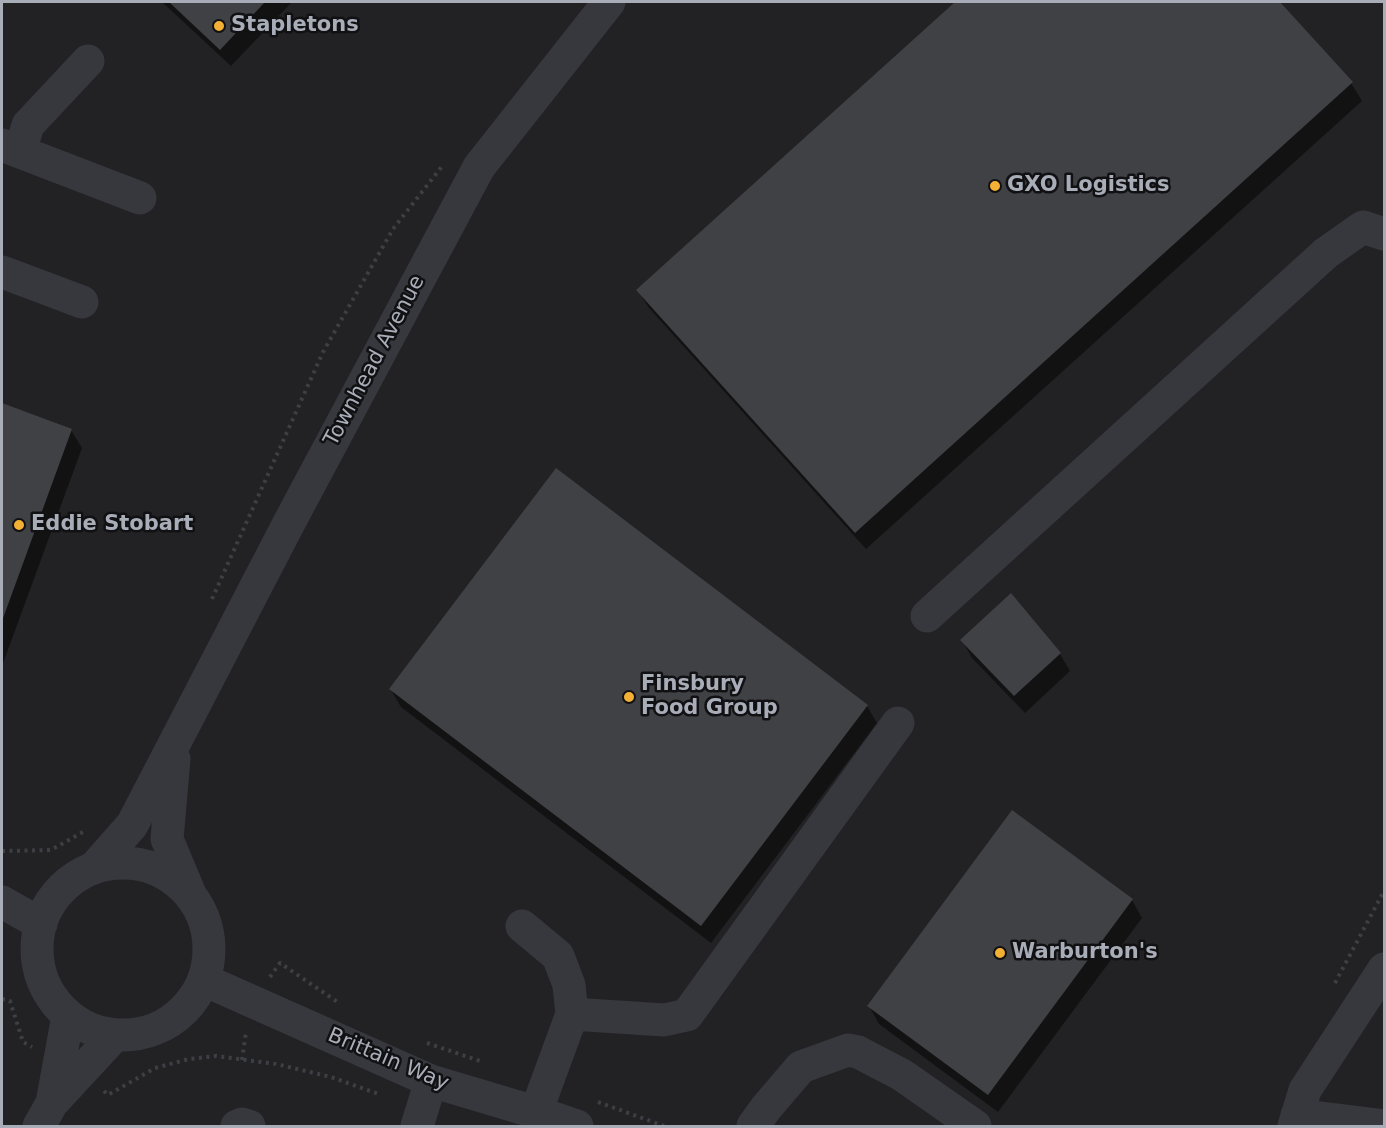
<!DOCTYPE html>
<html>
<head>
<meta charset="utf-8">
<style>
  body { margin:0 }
  #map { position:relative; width:1386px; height:1128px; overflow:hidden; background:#161618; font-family:"DejaVu Sans",sans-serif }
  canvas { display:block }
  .frame { position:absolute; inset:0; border:3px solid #a8adb8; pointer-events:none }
</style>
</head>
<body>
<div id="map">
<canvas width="1386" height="1128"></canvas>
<div class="frame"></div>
</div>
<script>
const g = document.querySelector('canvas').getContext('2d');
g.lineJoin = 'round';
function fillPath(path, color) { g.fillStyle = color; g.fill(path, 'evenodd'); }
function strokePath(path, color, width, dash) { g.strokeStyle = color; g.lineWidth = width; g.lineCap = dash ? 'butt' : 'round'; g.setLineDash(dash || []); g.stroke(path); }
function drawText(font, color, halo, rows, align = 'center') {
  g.font = font + ' "DejaVu Sans",sans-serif'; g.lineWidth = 5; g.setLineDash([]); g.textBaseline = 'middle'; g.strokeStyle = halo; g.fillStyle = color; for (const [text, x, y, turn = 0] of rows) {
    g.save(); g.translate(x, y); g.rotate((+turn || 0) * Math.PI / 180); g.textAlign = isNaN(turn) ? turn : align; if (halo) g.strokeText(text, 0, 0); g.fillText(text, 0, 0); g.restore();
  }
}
const built = new Path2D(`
  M 2,2 L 1384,2 L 1384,1126 L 2,1126 Z`);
const shadow = new Path2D(`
  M 162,2 L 292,2 L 231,66 Z
  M 958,2 L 1278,2 L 1351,83 L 1362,101 L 866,549 L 649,308 L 638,291 Z
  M 2,404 L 71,430 L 82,448 L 2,666 Z
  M 962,640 L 1060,654 L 1070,671 L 1025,713 L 972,658 Z
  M 391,690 L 867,706 L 877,723 L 711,943 L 401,707 Z
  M 1132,900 L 1142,918 L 998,1112 L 879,1024 L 869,1006 Z`);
const building = new Path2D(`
  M 169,2 L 265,2 L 220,50 Z
  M 955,2 L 1280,2 L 1353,82 L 855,533 L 636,290 Z
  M 2,403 L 72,429 L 2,621 Z
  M 556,468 L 868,705 L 701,926 L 389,689 Z
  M 1011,593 L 1061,653 L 1014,696 L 960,640 Z
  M 1012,810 L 1133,899 L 988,1095 L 867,1006 Z`);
const path = new Path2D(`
  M 212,599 L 323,352 L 393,229 L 443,165
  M 2,851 L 51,850 L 83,832
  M 270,977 L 280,963 L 339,1003
  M 1335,983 L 1384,891
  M 2,999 L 10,1001 L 23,1042 L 32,1047
  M 427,1043 L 480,1061
  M 242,1060 L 246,1032
  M 104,1091 L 108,1095 L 155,1068 L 189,1059 L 216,1056 L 276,1064 L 331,1077 L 379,1094
  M 598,1102 L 664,1126`);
const minor = new Path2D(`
  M 2,145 L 140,198
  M 20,152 L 28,125 L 88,61
  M 2,272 L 82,302
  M 927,616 L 1326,253 L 1363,227 L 1384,234
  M 174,759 L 167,839 L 190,894
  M37 949a86 86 0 1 1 172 0a86 86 0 1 1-172 0Z
  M 94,868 L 132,825 L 290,521 L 479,167 L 609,2
  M 2,902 L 41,924
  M 522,926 L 558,956 L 569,985 L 572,1014 L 536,1112
  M 204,980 L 431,1081 L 545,1115 L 577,1126
  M 572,1014 L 664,1020 L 687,1015 L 898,723
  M 52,1103 L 68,1016
  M 1297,1115 L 1384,1126
  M 39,1126 L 52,1103 L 115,1035
  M 237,1126 L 242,1124 L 249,1126
  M 417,1126 L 431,1081
  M 753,1126 L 766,1108 L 801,1067 L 848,1050 L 858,1052 L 902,1075 L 975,1126
  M 1294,1126 L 1305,1090 L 1384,969`);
const markers = [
  [219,26,6,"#f2b134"],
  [995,186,6,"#f2b134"],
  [19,525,6,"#f2b134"],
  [629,697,6,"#f2b134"],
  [1000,953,6,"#f2b134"]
];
const poiNames = [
  ["Stapletons",231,26],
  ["GXO Logistics",1007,186],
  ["Eddie Stobart",31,525],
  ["Finsbury",641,685],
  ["Food Group",641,709],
  ["Warburton's",1012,953]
];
const streetNames = [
  ["Townhead Avenue",375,361,-62],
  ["Brittain Way",388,1060,23]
];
fillPath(built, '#222225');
fillPath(shadow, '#0007');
fillPath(building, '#404145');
strokePath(path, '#3d3f44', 4, [3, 4.5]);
strokePath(minor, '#37383d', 33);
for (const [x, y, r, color] of markers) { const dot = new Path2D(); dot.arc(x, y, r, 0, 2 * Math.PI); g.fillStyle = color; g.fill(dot); strokePath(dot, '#111113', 2); }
drawText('bold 21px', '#a8adb8', '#111113', poiNames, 'left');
drawText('21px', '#a8adb8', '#111113', streetNames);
</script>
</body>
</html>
